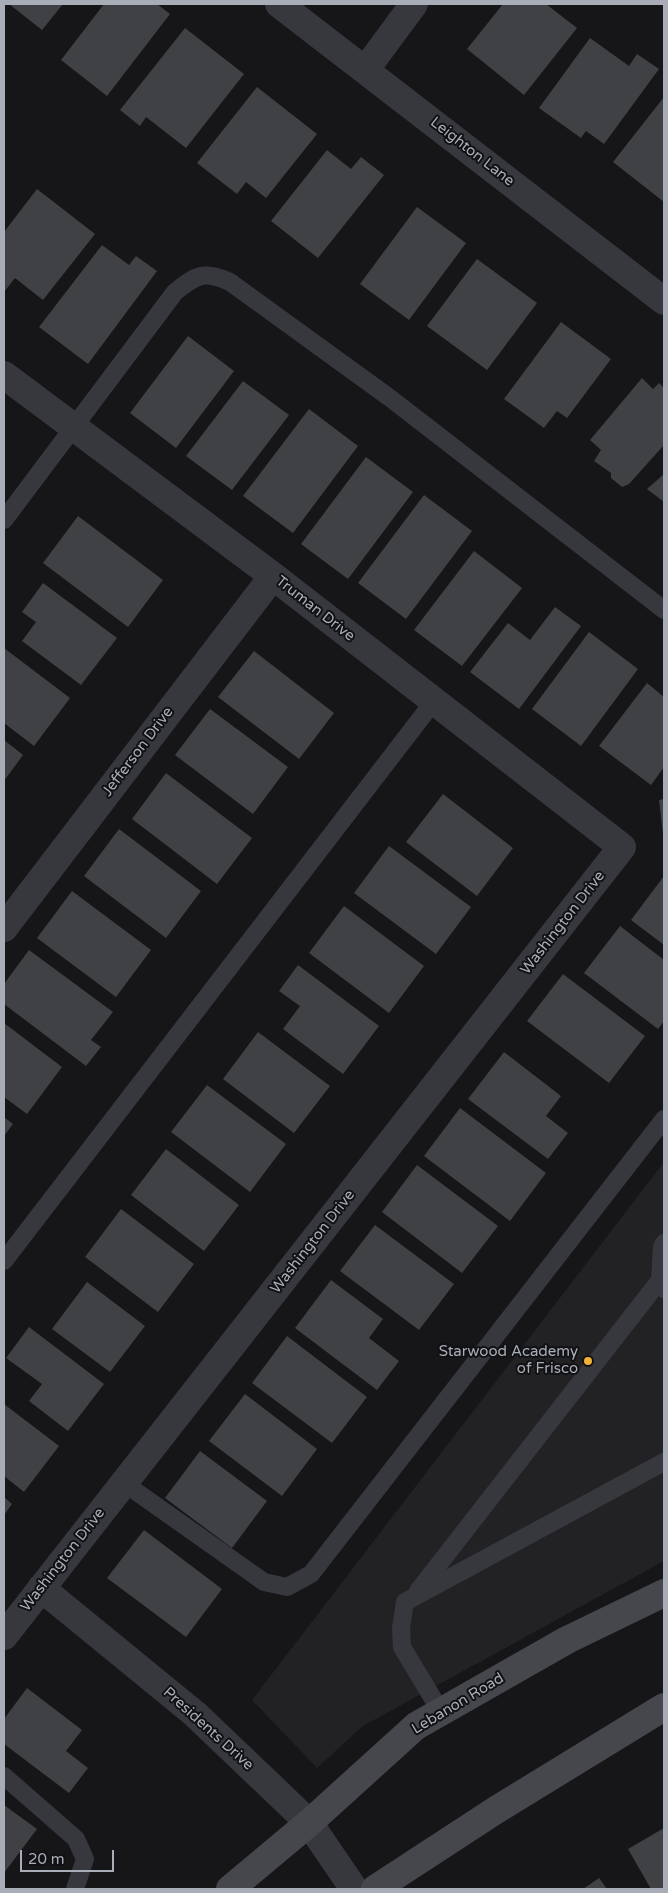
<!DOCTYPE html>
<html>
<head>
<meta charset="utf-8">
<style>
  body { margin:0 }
  #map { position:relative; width:668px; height:1893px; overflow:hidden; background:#161618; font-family:"Varela Round",sans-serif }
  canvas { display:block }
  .frame { position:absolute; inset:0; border:5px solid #a8adb8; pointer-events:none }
  .scale { position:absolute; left:20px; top:1850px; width:94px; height:22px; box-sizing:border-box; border:2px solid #a8adb8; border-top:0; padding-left:6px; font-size:15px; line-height:18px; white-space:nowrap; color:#a8adb8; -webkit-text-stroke:4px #111113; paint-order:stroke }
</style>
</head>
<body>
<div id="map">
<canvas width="668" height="1893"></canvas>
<div class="frame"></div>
<div class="scale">20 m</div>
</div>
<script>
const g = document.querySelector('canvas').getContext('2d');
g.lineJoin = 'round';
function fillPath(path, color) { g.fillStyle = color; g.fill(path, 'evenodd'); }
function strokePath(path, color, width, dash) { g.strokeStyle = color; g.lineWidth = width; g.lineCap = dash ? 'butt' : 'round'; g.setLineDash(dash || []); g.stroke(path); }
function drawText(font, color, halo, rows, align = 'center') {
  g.font = font + ' "Varela Round",sans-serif'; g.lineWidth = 4; g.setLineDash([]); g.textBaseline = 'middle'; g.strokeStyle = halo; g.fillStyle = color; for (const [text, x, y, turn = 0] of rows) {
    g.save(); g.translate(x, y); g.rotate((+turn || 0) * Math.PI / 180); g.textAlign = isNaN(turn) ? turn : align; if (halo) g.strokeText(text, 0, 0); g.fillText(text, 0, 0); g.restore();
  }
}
const built = new Path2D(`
  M 664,1162 L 664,1561 L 363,1726 L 317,1768 L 252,1700 Z`);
const building = new Path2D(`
  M 9,4 L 63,4 L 42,30 Z
  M 104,4 L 157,4 L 170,14 L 107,96 L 61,60 Z
  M 503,4 L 546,4 L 577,28 L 524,95 L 467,49 Z
  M 185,28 L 244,74 L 186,148 L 146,117 L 140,126 L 120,110 Z
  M 590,38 L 629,66 L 637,54 L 659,69 L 604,144 L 586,131 L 581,138 L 539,108 Z
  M 257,87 L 317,134 L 266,198 L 246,182 L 237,194 L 197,163 Z
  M 664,97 L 664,202 L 613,162 Z
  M 327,150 L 351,169 L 361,157 L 384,175 L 318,258 L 271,221 Z
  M 37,189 L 95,234 L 43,300 L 15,278 L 4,292 L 4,232 Z
  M 417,207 L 466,243 L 409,320 L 360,284 Z
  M 102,245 L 129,265 L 136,256 L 157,271 L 88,364 L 39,327 Z
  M 477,259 L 537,303 L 487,370 L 427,326 Z
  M 561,322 L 611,359 L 567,418 L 557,411 L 544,428 L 504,399 Z
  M 188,336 L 234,371 L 176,448 L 130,413 Z
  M 642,378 L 653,389 L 659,383 L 664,388 L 664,445 L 629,484 L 622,487 L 611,478 L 611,473 L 594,461 L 601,450 L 590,440 Z
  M 243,381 L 289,415 L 232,490 L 186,456 Z
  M 309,409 L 358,446 L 293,533 L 243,496 Z
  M 366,457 L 413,492 L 348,579 L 301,544 Z
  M 664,474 L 664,502 L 647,489 Z
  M 424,495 L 472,531 L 406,619 L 358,583 Z
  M 78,516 L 163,580 L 128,627 L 43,563 Z
  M 474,551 L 522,588 L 462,666 L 414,630 Z
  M 43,583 L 117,638 L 81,685 L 22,641 L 36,622 L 22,612 Z
  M 555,607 L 581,626 L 519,709 L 470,672 L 508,623 L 530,640 Z
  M 589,632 L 638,669 L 581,746 L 532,709 Z
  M 4,648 L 70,698 L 34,746 L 4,723 Z
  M 254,651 L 334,713 L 299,759 L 218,697 Z
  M 647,683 L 664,697 L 664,767 L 651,785 L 599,746 Z
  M 210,709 L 288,767 L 253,814 L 175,755 Z
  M 4,740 L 23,755 L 4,781 Z
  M 166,773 L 252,838 L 217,884 L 132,819 Z
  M 443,794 L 513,848 L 477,896 L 406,842 Z
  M 664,799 L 664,834 L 663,834 L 659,800 Z
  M 119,829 L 201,891 L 166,938 L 84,876 Z
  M 389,846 L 471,907 L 436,954 L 354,893 Z
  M 664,876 L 664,945 L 631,920 Z
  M 72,891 L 151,950 L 116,997 L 37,938 Z
  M 344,906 L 424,966 L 389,1013 L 309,953 Z
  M 620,926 L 664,960 L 664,1021 L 658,1029 L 584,973 Z
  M 29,950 L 113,1012 L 91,1040 L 101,1047 L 86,1066 L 4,1004 L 4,984 Z
  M 298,965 L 379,1026 L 343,1074 L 283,1029 L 300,1006 L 279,991 Z
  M 563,974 L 645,1036 L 609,1083 L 527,1021 Z
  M 4,1023 L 62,1067 L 27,1114 L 4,1097 Z
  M 258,1032 L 330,1086 L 294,1133 L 223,1079 Z
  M 504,1052 L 561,1096 L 546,1116 L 568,1133 L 548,1159 L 468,1099 Z
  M 207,1085 L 286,1144 L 250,1192 L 171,1132 Z
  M 460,1108 L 546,1173 L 510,1221 L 424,1156 Z
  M 4,1117 L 13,1124 L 4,1136 Z
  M 166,1149 L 239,1205 L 204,1251 L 131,1195 Z
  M 417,1165 L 498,1226 L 462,1273 L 382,1212 Z
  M 121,1209 L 194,1264 L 158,1312 L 85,1257 Z
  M 375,1225 L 454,1284 L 419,1330 L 340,1271 Z
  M 331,1280 L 383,1319 L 369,1338 L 399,1361 L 377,1390 L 295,1328 Z
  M 87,1282 L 145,1326 L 110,1372 L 52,1329 Z
  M 29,1327 L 104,1384 L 68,1431 L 29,1401 L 42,1384 L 6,1358 Z
  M 287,1336 L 367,1397 L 332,1443 L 252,1383 Z
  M 245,1394 L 317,1449 L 282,1496 L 209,1441 Z
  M 4,1404 L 59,1446 L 24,1492 L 4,1476 Z
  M 200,1451 L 267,1501 L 232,1548 L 165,1498 Z
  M 4,1497 L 12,1504 L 4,1515 Z
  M 144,1530 L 222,1589 L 186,1637 L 107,1578 Z
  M 27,1688 L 82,1730 L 66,1751 L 88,1768 L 69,1793 L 4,1744 L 4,1719 Z
  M 4,1805 L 37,1829 L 4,1873 Z
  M 664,1828 L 664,1889 L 651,1889 L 628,1849 Z
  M 599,1878 L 607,1889 L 583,1889 Z`);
const lane = new Path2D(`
  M 4,520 L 175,292 C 196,275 204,270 230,282 L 390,398 L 664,610
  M 664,1243 L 662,1247 L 660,1280 L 664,1289
  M 4,1261 L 434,701
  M 124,1483 L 264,1582 L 287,1587 L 311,1574 L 664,1119
  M 418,1591 L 660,1280
  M 441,1712 L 402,1647 L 401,1628 L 405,1602 L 664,1462
  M 4,1776 L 76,1839 L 85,1859 L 75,1889`);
const street = new Path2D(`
  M 279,4 L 664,301
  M 366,69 L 414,4
  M 4,375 L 273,576 L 622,847 L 4,1636
  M 4,928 L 273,576
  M 41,1588 L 195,1714 L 281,1796 L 309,1823 L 354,1889`);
const secondary = new Path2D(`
  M 230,1889 L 309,1823 L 416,1726 L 567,1640 L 664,1593
  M 375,1889 L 496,1810 L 664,1707`);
const markers = [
  [588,1361,5,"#f2b134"]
];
const streetNames = [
  ["Leighton Lane",472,152,38],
  ["Truman Drive",315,609,38],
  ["Jefferson Drive",138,752,-53],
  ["Washington Drive",563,923,-52],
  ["Washington Drive",313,1242,-52],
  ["Washington Drive",63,1560,-52],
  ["Lebanon Road",458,1704,-31],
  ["Presidents Drive",208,1729,42]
];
const poiNames = [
  ["Starwood Academy",578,1352],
  ["of Frisco",578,1369]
];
fillPath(built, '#222225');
fillPath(building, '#404145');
strokePath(lane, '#37383d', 18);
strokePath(street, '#37383d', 28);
strokePath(secondary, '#45474d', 28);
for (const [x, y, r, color] of markers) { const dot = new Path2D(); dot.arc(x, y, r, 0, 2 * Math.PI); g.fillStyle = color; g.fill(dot); strokePath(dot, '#111113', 2); }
drawText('15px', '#a8adb8', '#111113', streetNames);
drawText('15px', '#a8adb8', '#111113', poiNames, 'right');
</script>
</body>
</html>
